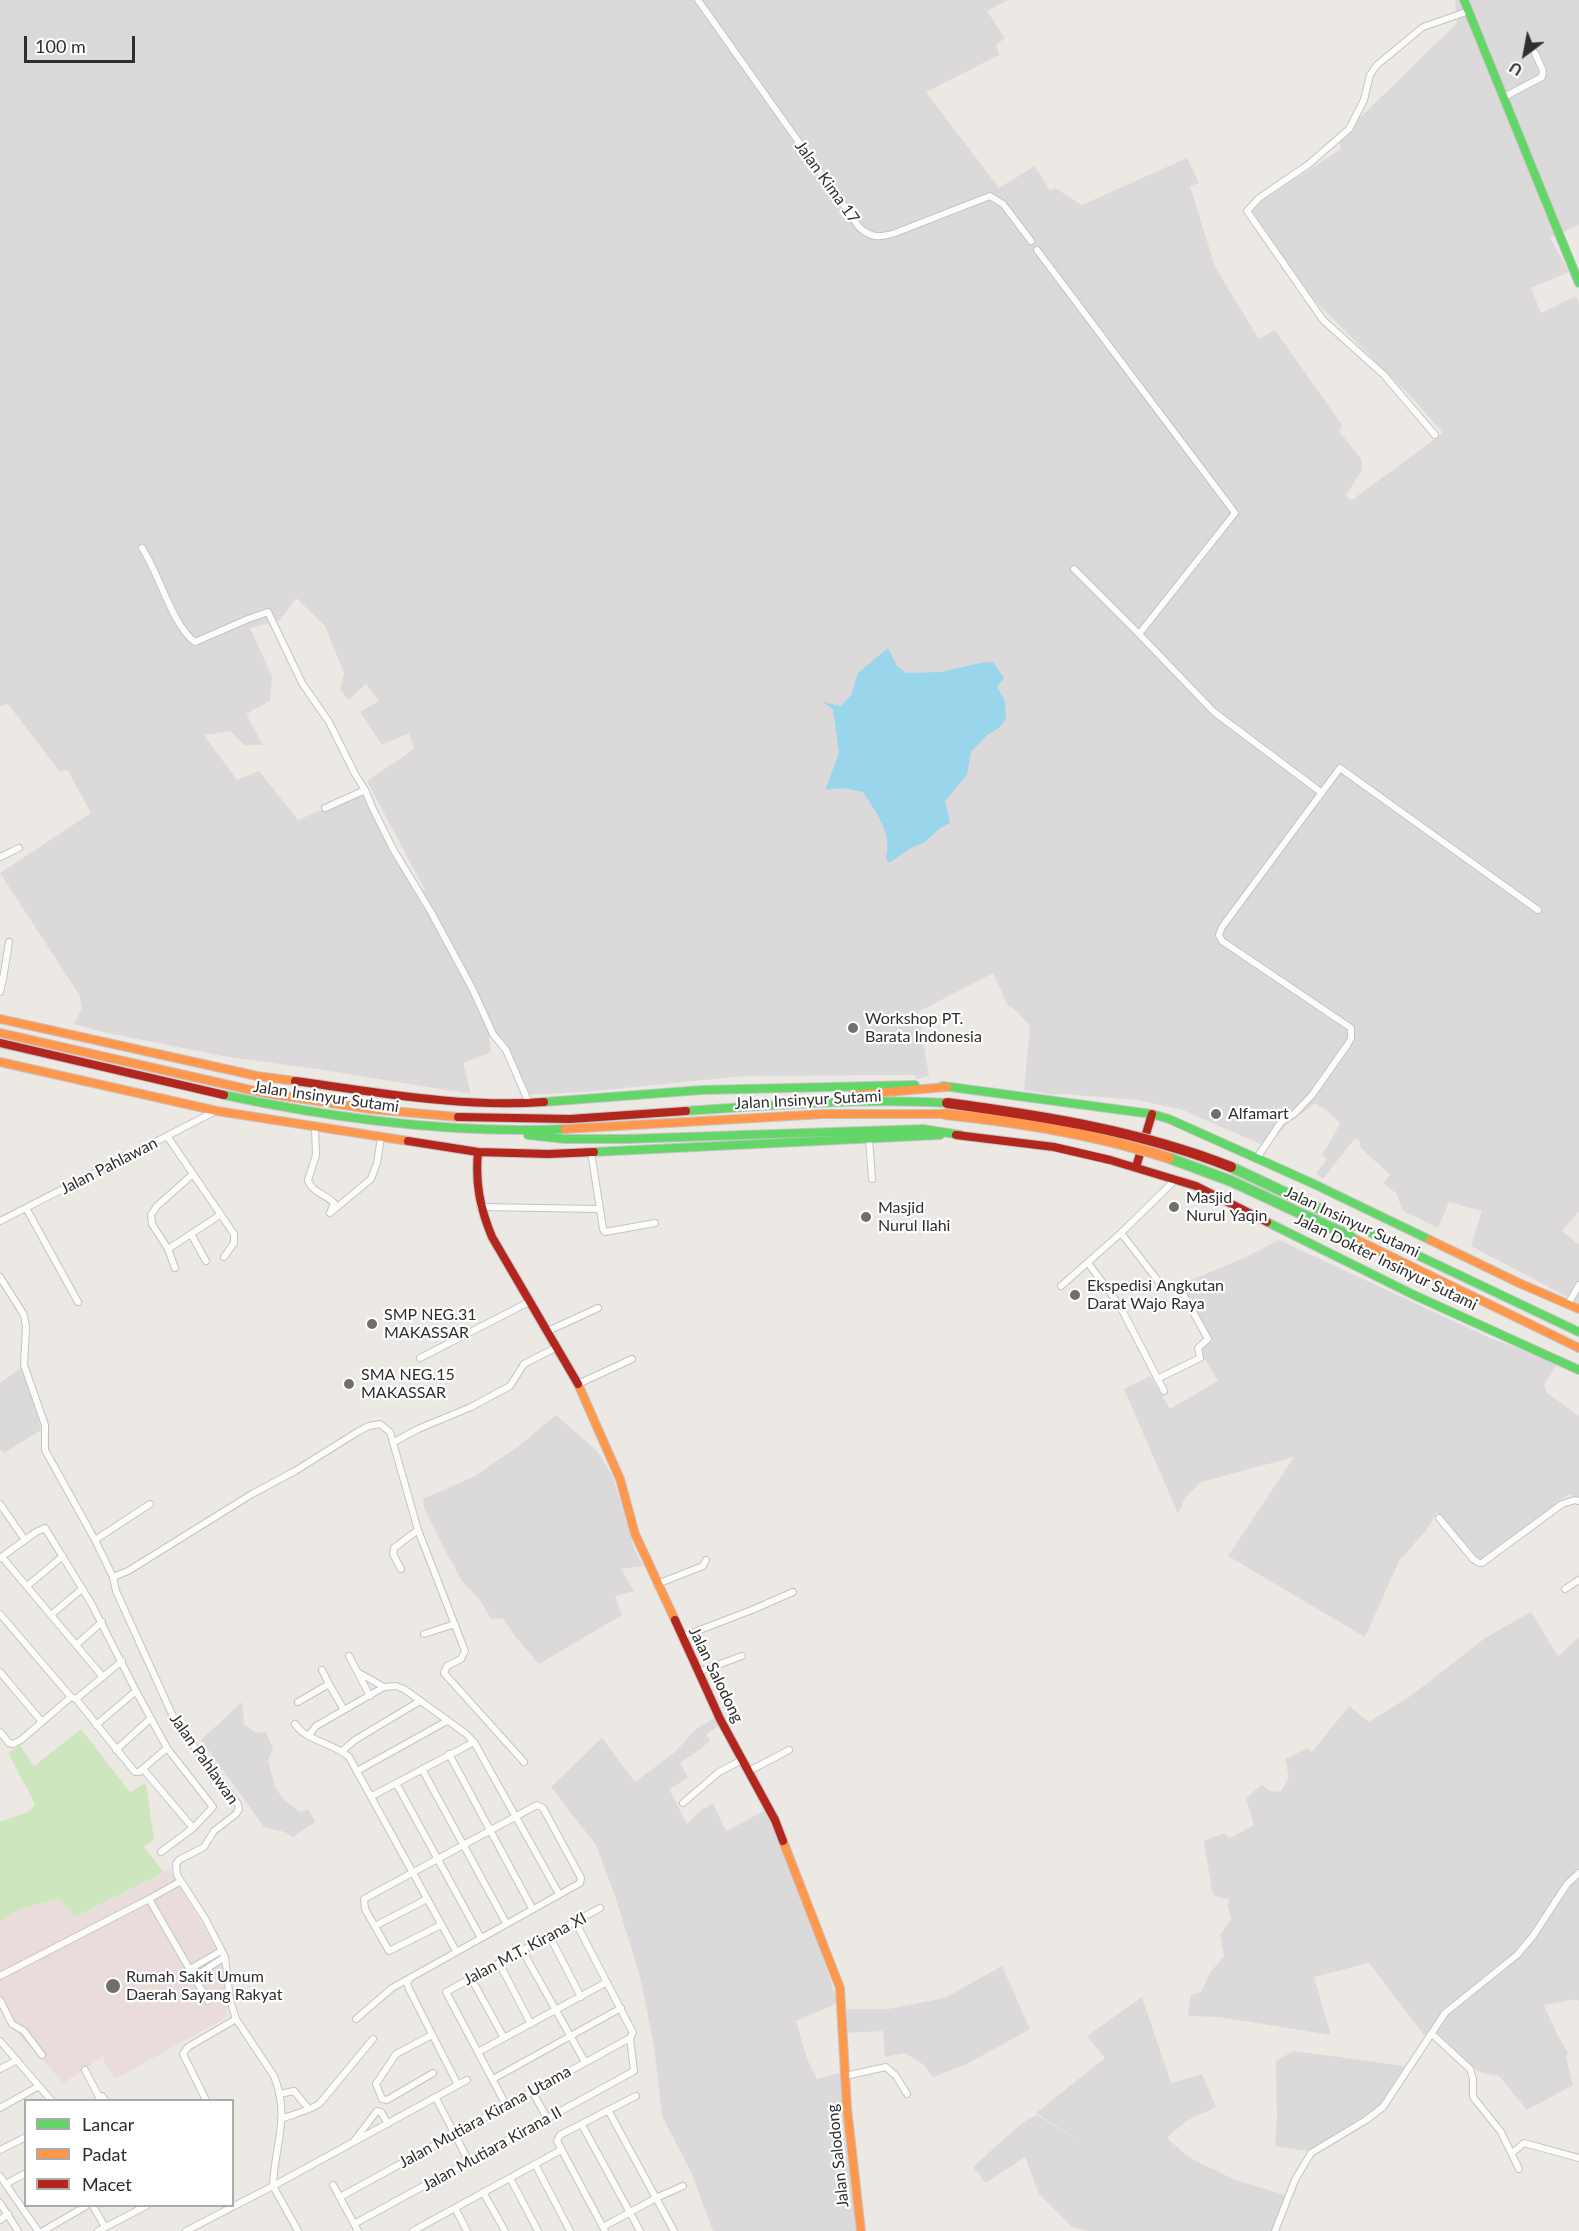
<!DOCTYPE html>
<html>
<head>
<meta charset="utf-8">
<style>
  body { margin:0 }
  #map { position:relative; width:1579px; height:2231px; overflow:hidden; background:#ece8e4; font-family:Lato,sans-serif }
  canvas { display:block }
  .legend { position:absolute; left:24px; top:2099px; width:210px; height:108px; box-sizing:border-box; background:#fff; border:2px solid #ababab; margin:0; padding:8px 10px; list-style:none; font-size:18px; color:#2e2e2e }
  .legend li { display:flex; align-items:center; gap:12px; height:30px }
  .legend b { width:30px; border:2px solid #ababab }
  .north { position:absolute; left:1495px; top:24px; width:60px; height:60px; -webkit-text-stroke:4px #fff; paint-order:stroke; rotate:212deg; font-size:16px; font-weight:700; line-height:24px; text-align:center; color:#2e2e2e }
  .north::after { content:''; display:block; margin:auto; width:21px; height:27px; background:#2e2e2e; clip-path:polygon(50% 0,100% 100%,50% 72%,0 100%) }
  .scale { position:absolute; left:24px; top:36px; width:111px; height:27px; box-sizing:border-box; border:3px solid #2e2e2e; border-top:0; padding-left:8px; font-size:18px; line-height:21px; white-space:nowrap; color:#2e2e2e; -webkit-text-stroke:4px #fff; paint-order:stroke }
</style>
</head>
<body>
<div id="map">
<canvas width="1579" height="2231"></canvas>
<ul class="legend">
<li><b style="height:8px;background:#63d668"></b>Lancar</li>
<li><b style="height:8px;background:#ff974d"></b>Padat</li>
<li><b style="height:8px;background:#b3261e"></b>Macet</li>
</ul>
<div class="north">U</div>
<div class="scale">100 m</div>
</div>
<script>
const g = document.querySelector('canvas').getContext('2d');
g.lineJoin = 'round';
function fillPath(path, color) { g.fillStyle = color; g.fill(path, 'evenodd'); }
function strokePath(path, color, width, dash) { g.strokeStyle = color; g.lineWidth = width; g.lineCap = dash ? 'butt' : 'round'; g.setLineDash(dash || []); g.stroke(path); }
function drawText(font, color, halo, rows, align = 'center') {
  g.font = font + ' Lato,sans-serif'; g.lineWidth = 4.5; g.setLineDash([]); g.textBaseline = 'middle'; g.strokeStyle = halo; g.fillStyle = color; for (const [text, x, y, turn = 0] of rows) {
    g.save(); g.translate(x, y); g.rotate((+turn || 0) * Math.PI / 180); g.textAlign = isNaN(turn) ? turn : align; if (halo) g.strokeText(text, 0, 0); g.fillText(text, 0, 0); g.restore();
  }
}
const industrial = new Path2D(`
  M 0,0 L 1008,0 L 987,11 L 1005,38 L 996,45 L 999,55 L 926,92 L 999,188 L 1035,166 L 1050,191 L 1055,188 L 1082,205 L 1187,158 L 1199,183 L 1190,186 L 1215,267 L 1259,339 L 1275,330 L 1342,425 L 1339,431 L 1361,459 L 1362,469 L 1346,496 L 1352,500 L 1443,433 L 1414,400 L 1311,297 L 1250,208 L 1341,149 L 1338,139 L 1457,23 L 1455,0 L 1579,0 L 1579,225 L 1550,238 L 1569,272 L 1531,288 L 1541,313 L 1576,296 L 1579,303 L 1579,1211 L 1562,1231 L 1579,1245 L 1579,1303 L 1471,1246 L 1482,1211 L 1449,1202 L 1438,1228 L 1402,1210 L 1397,1194 L 1383,1183 L 1390,1175 L 1360,1147 L 1360,1141 L 1355,1138 L 1323,1179 L 1316,1174 L 1327,1159 L 1322,1155 L 1340,1124 L 1329,1112 L 1315,1103 L 1285,1126 L 1267,1147 L 1183,1110 L 1138,1100 L 1062,1094 L 1055,1095 L 1024,1090 L 1030,1026 L 1014,1009 L 1008,1006 L 993,973 L 918,1012 L 929,1076 L 916,1079 L 915,1075 L 902,1075 L 745,1076 L 584,1092 L 527,1095 L 496,1037 L 489,1035 L 491,1052 L 463,1063 L 471,1094 L 311,1068 L 234,1058 L 107,1033 L 74,1024 L 82,1009 L 80,996 L 0,873 L 91,813 L 67,769 L 60,772 L 8,704 L 0,706 ZM 296,598 L 325,626 L 344,673 L 340,690 L 349,700 L 366,684 L 379,701 L 360,712 L 382,745 L 409,733 L 414,749 L 367,781 L 426,892 L 422,890 L 361,793 L 298,820 L 259,771 L 237,780 L 204,735 L 230,731 L 245,745 L 263,745 L 246,714 L 270,701 L 272,676 L 250,628 L 280,620 Z
  M 1279,1240 L 1490,1338 L 1558,1363 L 1544,1385 L 1547,1393 L 1579,1416 L 1579,1499 L 1569,1494 L 1487,1556 L 1479,1560 L 1437,1512 L 1427,1529 L 1399,1561 L 1365,1637 L 1228,1556 L 1294,1457 L 1201,1482 L 1185,1498 L 1178,1514 L 1124,1389 L 1150,1376 L 1170,1409 L 1218,1381 L 1199,1349 L 1213,1341 L 1184,1293 L 1191,1280 L 1244,1258 Z
  M 21,1368 L 36,1409 L 41,1430 L 4,1453 L 0,1449 L 0,1383 Z
  M 556,1415 L 598,1452 L 613,1477 L 635,1551 L 643,1566 L 621,1569 L 634,1591 L 615,1596 L 622,1615 L 539,1664 L 515,1636 L 503,1618 L 491,1619 L 480,1600 L 462,1581 L 438,1537 L 424,1507 L 423,1499 L 475,1476 L 519,1446 Z
  M 1531,1612 L 1558,1656 L 1579,1637 L 1579,2003 L 1577,1999 L 1544,2005 L 1557,2034 L 1568,2053 L 1566,2057 L 1573,2085 L 1527,2110 L 1499,2076 L 1479,2072 L 1438,2034 L 1424,2035 L 1369,1963 L 1314,1977 L 1331,2035 L 1219,2017 L 1188,2016 L 1191,1995 L 1201,1992 L 1210,1973 L 1224,1956 L 1220,1935 L 1231,1919 L 1228,1905 L 1229,1899 L 1215,1896 L 1212,1892 L 1204,1841 L 1224,1833 L 1230,1838 L 1254,1825 L 1246,1798 L 1262,1785 L 1272,1792 L 1281,1791 L 1289,1777 L 1285,1759 L 1308,1748 L 1312,1752 L 1349,1706 L 1369,1722 L 1412,1695 L 1485,1638 Z
  M 242,1702 L 244,1724 L 256,1733 L 266,1732 L 273,1749 L 268,1760 L 275,1787 L 283,1799 L 299,1811 L 309,1810 L 315,1822 L 293,1837 L 285,1832 L 264,1827 L 201,1740 Z
  M 716,1717 L 721,1725 L 706,1734 L 710,1740 L 701,1749 L 680,1763 L 688,1778 L 669,1789 L 687,1824 L 701,1810 L 713,1804 L 726,1831 L 766,1810 L 811,1921 L 838,2003 L 796,2021 L 807,2059 L 817,2079 L 843,2072 L 855,2218 L 858,2231 L 713,2231 L 691,2172 L 662,2116 L 654,2046 L 640,1976 L 616,1899 L 596,1845 L 551,1787 L 602,1738 L 635,1782 L 675,1752 L 696,1729 Z
  M 1002,1966 L 1030,2029 L 965,2065 L 933,2077 L 924,2065 L 905,2053 L 885,2057 L 883,2031 L 845,2033 L 847,2009 L 888,2009 L 945,1998 Z
  M 1142,1997 L 1171,2083 L 1202,2074 L 1216,2107 L 1186,2121 L 1167,2138 L 1188,2157 L 1235,2180 L 1285,2195 L 1271,2231 L 1090,2231 L 1072,2227 L 1039,2194 L 1025,2157 L 986,2183 L 973,2167 L 1014,2130 L 1028,2119 L 1037,2115 L 1090,2148 L 1036,2113 L 1105,2058 L 1087,2036 Z
  M 1294,2051 L 1404,2066 L 1386,2100 L 1375,2109 L 1308,2151 L 1275,2146 L 1277,2120 L 1276,2061 Z`);
const medical = new Path2D(`
  M 170,1869 L 214,1945 L 224,1971 L 227,2017 L 115,2079 L 104,2063 L 105,2055 L 64,2083 L 21,2037 L 0,2001 L 0,1921 L 20,1909 L 59,1899 L 75,1917 Z`);
const green = new Path2D(`
  M 81,1729 L 130,1792 L 146,1783 L 154,1840 L 144,1847 L 164,1872 L 75,1917 L 59,1899 L 20,1909 L 0,1921 L 0,1822 L 30,1811 L 35,1804 L 8,1753 L 20,1745 L 34,1766 Z`);
const water = new Path2D(`
  M 888,648 L 897,666 L 906,673 L 941,672 L 980,663 L 993,662 L 1004,678 L 997,687 L 1005,701 L 1006,719 L 999,728 L 987,735 L 971,752 L 967,775 L 945,801 L 950,823 L 939,829 L 925,842 L 911,848 L 889,863 L 886,857 C 893,834 875,811 863,792 L 844,788 L 825,790 L 839,753 L 833,709 L 823,702 L 841,706 L 851,695 L 858,673 Z`);
const street = new Path2D(`
  M 698,0 L 859,227 C 871,238 879,238 895,233 L 990,196 L 1003,204 L 1031,241
  M 1504,97 L 1542,77 L 1543,71 L 1535,53
  M 1037,250 L 1235,513 L 1139,634 L 1214,712 L 1322,793
  M 1435,435 L 1384,375 L 1323,320 L 1247,211 L 1259,198 L 1309,164 L 1349,129 L 1364,100 L 1370,75 L 1377,65 L 1423,27 L 1469,11
  M 142,548 C 160,575 172,625 195,642 L 248,619 L 268,612 L 302,683 L 329,722 L 355,774 L 365,790 L 373,809 L 393,849 L 431,912 L 473,990 L 493,1034 L 506,1050 L 529,1103
  M 1074,569 L 1139,634
  M 325,808 L 365,790
  M 0,857 L 19,848
  M 3,979 L 9,942
  M 0,992 L 3,979 L 1,979
  M 315,1127 L 316,1155 L 308,1180 C 312,1193 326,1194 334,1203 L 330,1213
  M 167,1136 L 234,1234 L 234,1243 L 224,1257
  M 869,1139 L 872,1179
  M 591,1152 L 600,1209
  M 1257,1158 L 1281,1122 L 1295,1113 L 1312,1095 L 1348,1044 L 1351,1038 L 1351,1028 L 1222,941 L 1219,935 L 1222,927 L 1340,768 L 1538,910
  M 480,1207 L 600,1209 L 603,1229 L 605,1232 L 655,1223
  M 26,1208 L 78,1302
  M 330,1213 L 371,1179 L 377,1163 L 381,1137
  M 0,1221 L 216,1111
  M 1121,1233 L 1159,1282
  M 191,1234 L 206,1261
  M 168,1249 L 152,1224 L 151,1215 L 157,1206 L 193,1174
  M 1088,1263 L 1120,1306 L 1164,1391
  M 175,1268 L 168,1249 L 220,1215
  M 0,1277 L 24,1315 L 26,1327 L 24,1365 L 45,1425 L 45,1450 L 95,1540 L 113,1577 L 116,1591 L 176,1723 L 238,1804 L 239,1809 L 236,1814 L 214,1831 L 204,1847 L 179,1860 L 176,1864 L 177,1875 L 206,1920 L 225,1957 L 230,2000 L 236,2019 L 274,2076 C 291,2117 274,2147 273,2186
  M 1061,1286 L 1121,1233 L 1176,1179
  M 1568,1304 L 1579,1285
  M 548,1331 L 598,1308
  M 420,1358 L 529,1302
  M 1157,1379 L 1200,1358 L 1198,1348 L 1208,1339 L 1182,1292
  M 578,1384 L 632,1359
  M 394,1442 L 418,1429 L 471,1407 L 510,1386 L 524,1364 L 557,1347
  M 0,1504 L 25,1540
  M 1439,1518 L 1473,1559 L 1479,1563 L 1482,1563 L 1562,1504 L 1575,1500 L 1579,1501
  M 95,1540 L 150,1504
  M 2,1557 L 103,1677
  M 0,1558 L 36,1532 L 45,1528 L 91,1603 L 136,1691 L 96,1725
  M 401,1569 L 393,1554 L 394,1548 L 418,1530
  M 113,1577 L 128,1571 L 252,1494 L 295,1471 L 359,1431 L 369,1426 L 380,1424 L 390,1432 L 418,1530 L 465,1651 L 461,1659 L 447,1666 L 444,1673 L 524,1762
  M 657,1584 L 703,1566 L 706,1560
  M 27,1586 L 63,1556
  M 1565,1589 L 1579,1580
  M 0,1614 L 71,1697
  M 51,1615 L 82,1589
  M 424,1634 L 455,1624
  M 681,1637 L 752,1610 L 793,1592
  M 76,1645 L 102,1622
  M 349,1656 L 370,1696
  M 322,1670 L 329,1684
  M 0,1672 L 42,1722
  M 698,1672 L 742,1656
  M 359,1673 L 384,1687
  M 136,1691 L 167,1748 L 213,1807 L 193,1828 L 161,1852
  M 76,1699 L 135,1772 L 139,1772 L 167,1748
  M 298,1702 L 329,1684 L 344,1710
  M 295,1724 C 306,1741 334,1743 349,1757 L 456,1951
  M 0,1732 L 9,1743 L 13,1744 L 21,1740 L 71,1697 L 76,1699 L 122,1661
  M 309,1735 L 316,1726 L 384,1687 L 396,1686 L 404,1689 L 465,1733 L 474,1742 L 559,1894
  M 116,1750 L 150,1719
  M 342,1751 L 355,1740 L 420,1701
  M 449,1754 L 532,1908
  M 143,1769 L 193,1828
  M 422,1769 L 506,1923
  M 357,1771 L 447,1721
  M 749,1771 L 789,1750
  M 396,1783 L 481,1938
  M 372,1796 L 474,1742
  M 683,1803 L 719,1772 L 742,1760
  M 181,1881 L 149,1899 L 208,2001
  M 375,1926 L 427,1899
  M 549,1935 L 581,1997
  M 522,1950 L 585,2062
  M 499,1963 L 531,2024
  M 190,1969 L 221,1951
  M 0,1976 L 149,1899
  M 195,1976 L 225,1957
  M 410,1978 L 407,1983 L 409,1989 L 458,2085
  M 471,1978 L 504,2038
  M 0,2000 L 12,2024 L 24,2031 L 42,2055
  M 356,2019 L 392,1988 L 580,1883 L 581,1878 L 543,1808 L 537,1805 L 364,1899 L 365,1909 L 389,1951 L 441,1925
  M 1432,2034 L 1470,2069 L 1473,2079 L 1473,2097 L 1501,2132 L 1519,2169
  M 432,2035 L 396,2054 L 376,2084 L 382,2099 L 387,2100 L 433,2073
  M 0,2041 L 51,2100
  M 478,2052 L 607,1982
  M 0,2069 L 17,2060
  M 85,2070 L 99,2097 L 102,2096 L 105,2100
  M 845,2076 L 886,2067 L 896,2076 L 907,2094
  M 493,2079 L 621,2008
  M 532,2091 L 547,2118
  M 279,2094 L 294,2091 L 308,2108
  M 436,2098 L 469,2162
  M 206,2100 L 183,2054 L 188,2047 L 236,2019
  M 506,2105 L 446,1992 L 600,1908
  M 0,2108 L 39,2086
  M 608,2110 L 674,2231
  M 281,2119 C 291,2115 314,2109 320,2103 L 373,2039
  M 582,2125 L 640,2231
  M 354,2141 L 377,2111 L 381,2112 L 388,2124
  M 0,2150 L 26,2137
  M 1512,2153 L 1524,2143 L 1579,2158
  M 535,2164 L 570,2231
  M 0,2176 L 38,2231
  M 510,2178 L 538,2231
  M 6,2184 L 26,2173
  M 333,2185 L 358,2231
  M 273,2186 L 298,2231
  M 483,2192 L 505,2231
  M 340,2197 L 630,2038
  M 0,2203 L 18,2231
  M 93,2206 L 105,2227
  M 455,2208 L 467,2231
  M 0,2220 L 8,2214
  M 354,2224 L 634,2071 L 630,2038 L 633,2033 L 575,1921
  M 603,2227 L 656,2198 L 683,2186
  M 43,2231 L 86,2206
  M 98,2231 L 146,2206
  M 186,2231 L 273,2186 L 467,2080
  M 413,2231 L 561,2150
  M 605,2231 L 557,2141 L 560,2135 L 636,2096
  M 1275,2231 L 1295,2180 L 1311,2153 L 1366,2120 L 1383,2107 L 1445,2013 L 1517,1955 L 1533,1936 L 1567,1884 L 1579,1873`);
const fast = new Path2D(`
  M 1464,0 L 1579,283
  M 943,1086 L 1152,1114 L 1169,1119 L 1314,1184 L 1430,1240
  M 224,1095 C 336,1119 450,1134 565,1129
  M 544,1102 L 702,1090 L 915,1085
  M 686,1111 C 773,1105 859,1098 947,1103
  M 528,1135 L 565,1139 L 626,1139 L 923,1129 L 961,1135
  M 594,1152 L 940,1135
  M 1267,1222 L 1414,1295 L 1579,1370
  M 1356,1226 L 1579,1332`);
const slow = new Path2D(`
  M 0,1019 L 257,1076 L 295,1081
  M 0,1033 L 264,1093 L 370,1109 L 458,1117
  M 0,1062 L 217,1111 L 408,1141
  M 852,1095 L 947,1087
  M 565,1129 L 824,1114 L 944,1114
  M 1351,1237 L 1579,1348
  M 1430,1240 L 1519,1283 L 1579,1309
  M 578,1384 L 620,1479 L 635,1534 L 675,1620
  M 783,1841 L 840,1988 L 847,2108 L 861,2231`);
const jam = new Path2D(`
  M 0,1043 L 224,1095
  M 295,1081 C 377,1092 461,1108 544,1102
  M 458,1117 L 570,1119 L 686,1111
  M 956,1135 L 1054,1147 L 1110,1160 L 1196,1186 L 1267,1222
  M 408,1141 L 478,1152 L 549,1154 L 594,1152
  M 478,1152 C 475,1183 480,1208 492,1237 L 578,1384
  M 1136,1167 L 1152,1114
  M 675,1620 L 720,1719 L 775,1820 L 783,1841`);
const fastBridge = new Path2D(`
  M 1169,1158 L 1231,1181 L 1351,1237
  M 1231,1167 L 1356,1226`);
const slowBridge = new Path2D(`
  M 944,1114 C 1021,1122 1096,1134 1169,1158`);
const jamBridge = new Path2D(`
  M 947,1103 C 1043,1116 1140,1131 1231,1167`);
const markers = [
  [853,1028,6,"#706f6e"],
  [1216,1114,6,"#706f6e"],
  [1174,1207,6,"#706f6e"],
  [866,1217,6,"#706f6e"],
  [1075,1295,6,"#706f6e"],
  [372,1324,6,"#706f6e"],
  [349,1384,6,"#706f6e"],
  [113,1986,8,"#706f6e"]
];
const streetNames = [
  ["Jalan Kima 17",827,182,54],
  ["Jalan Insinyur Sutami",326,1097,8],
  ["Jalan Insinyur Sutami",808,1100,-3],
  ["Jalan Pahlawan",109,1166,-27],
  ["Jalan Insinyur Sutami",1352,1222,25],
  ["Jalan Dokter Insinyur Sutami",1386,1262,26],
  ["Jalan Salodong",716,1675,64],
  ["Jalan Pahlawan",204,1759,55],
  ["Jalan M.T. Kirana XI",525,1949,-28],
  ["Jalan Mutiara Kirana Utama",485,2117,-29],
  ["Jalan Mutiara Kirana II",492,2149,-29],
  ["Jalan Salodong",838,2156,-96]
];
const poiNames = [
  ["Workshop PT.",865,1019],
  ["Barata Indonesia",865,1037],
  ["Alfamart",1228,1114],
  ["Masjid",1186,1198],
  ["Nurul Yaqin",1186,1216],
  ["Masjid",878,1208],
  ["Nurul Ilahi",878,1226],
  ["Ekspedisi Angkutan",1087,1286],
  ["Darat Wajo Raya",1087,1304],
  ["SMP NEG.31",384,1315],
  ["MAKASSAR",384,1333],
  ["SMA NEG.15",361,1375],
  ["MAKASSAR",361,1393],
  ["Rumah Sakit Umum",126,1977],
  ["Daerah Sayang Rakyat",126,1995]
];
fillPath(industrial, '#dcd9db');
fillPath(medical, '#e9dcdb');
fillPath(green, '#cee6be');
fillPath(water, '#99d6ec');
strokePath(street, '#c5c4c5', 8);
strokePath(fast, '#c5c4c5', 10);
strokePath(slow, '#c5c4c5', 10);
strokePath(jam, '#c5c4c5', 10);
strokePath(street, '#fcfcfb', 6);
strokePath(fast, '#63d668', 8);
strokePath(slow, '#ff974d', 8);
strokePath(jam, '#b3261e', 8);
strokePath(fastBridge, '#c6c5c4', 12, []);
strokePath(slowBridge, '#c6c5c4', 12, []);
strokePath(jamBridge, '#c6c5c4', 12, []);
strokePath(fastBridge, '#63d668', 10);
strokePath(slowBridge, '#ff974d', 10);
strokePath(jamBridge, '#b3261e', 10);
for (const [x, y, r, color] of markers) { const dot = new Path2D(); dot.arc(x, y, r, 0, 2 * Math.PI); g.fillStyle = color; g.fill(dot); strokePath(dot, '#fff', 2); }
drawText('16px', '#2e2e2e', '#fff', streetNames);
drawText('16px', '#2e2e2e', '#fff', poiNames, 'left');
</script>
</body>
</html>
